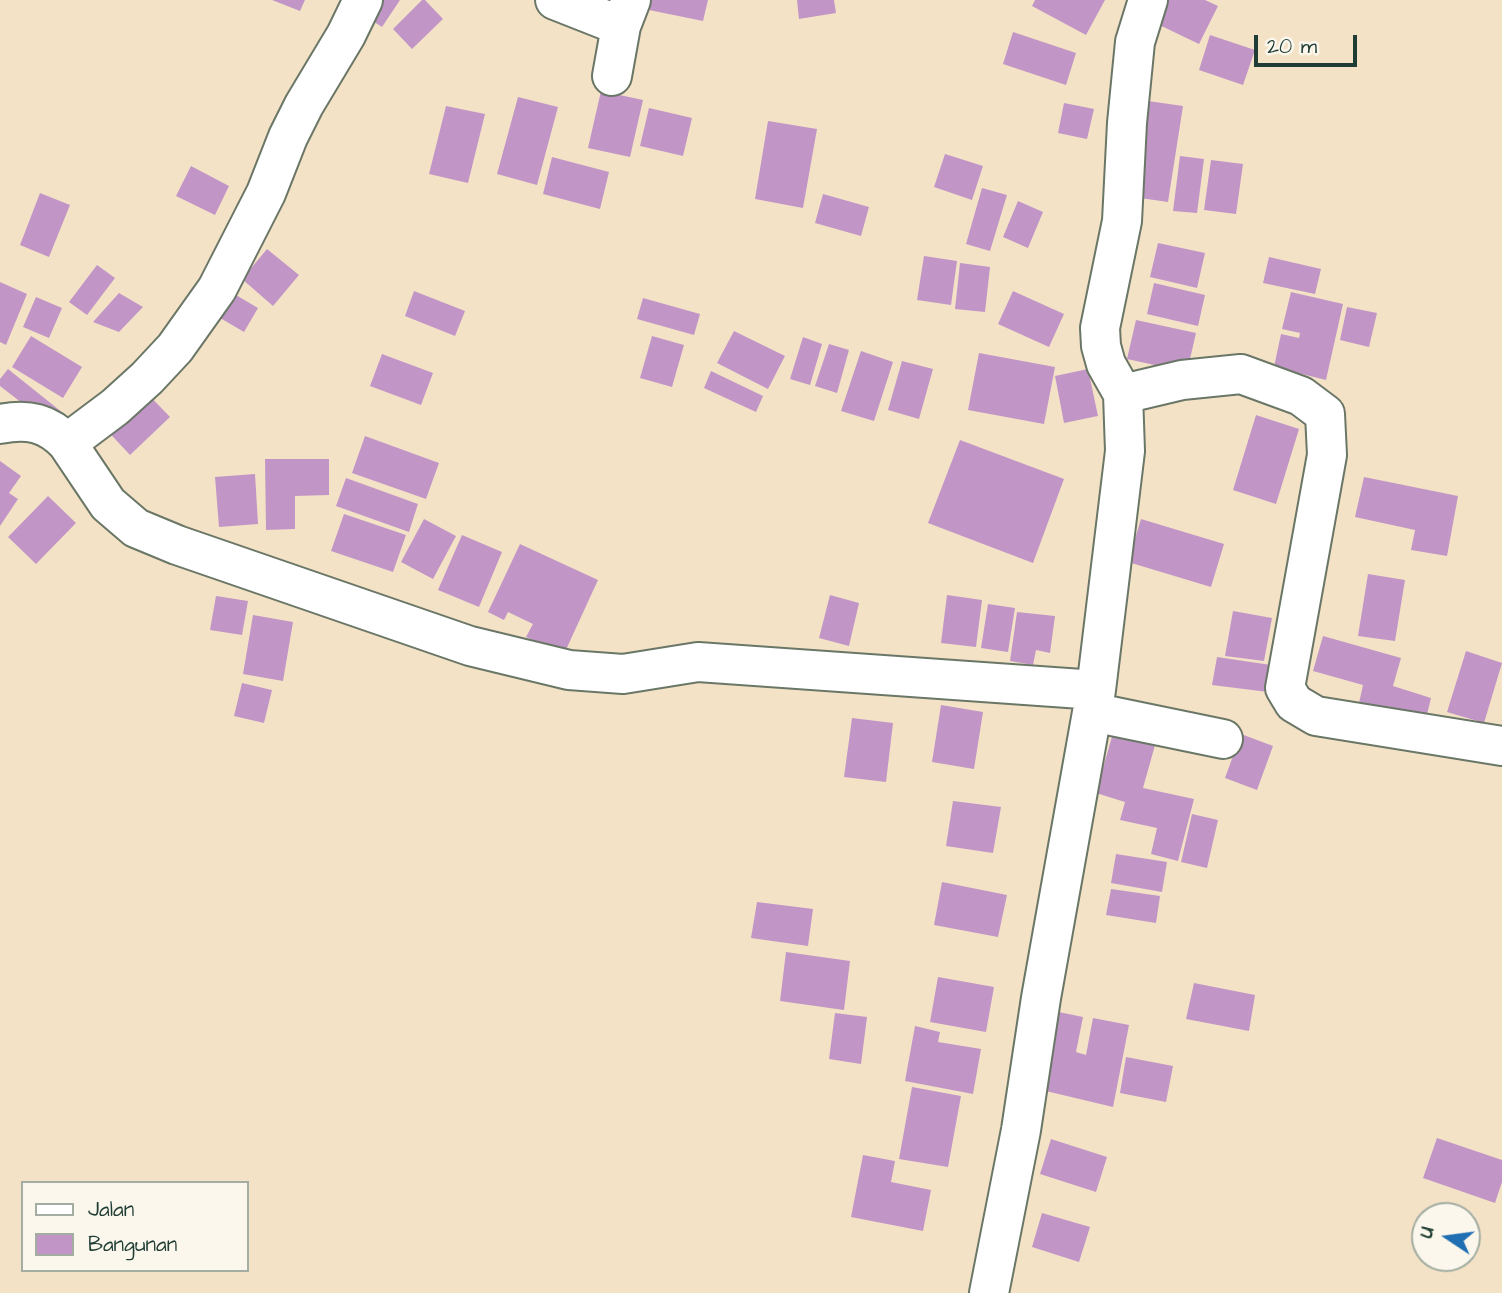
<!DOCTYPE html>
<html>
<head>
<meta charset="utf-8">
<style>
  body { margin:0 }
  #map { position:relative; width:1502px; height:1293px; overflow:hidden; background:#f4e2c7; font-family:"Architects Daughter",sans-serif }
  canvas { display:block }
  .legend { position:absolute; left:21px; top:1181px; width:228px; height:91px; box-sizing:border-box; background:#fbf7ec; border:2px solid #a3ada2; margin:0; padding:9px 12px; list-style:none; font-size:21px; color:#1f3d34 }
  .legend li { display:flex; align-items:center; gap:14px; height:35px }
  .legend b { width:35px; border:2px solid #a3ada2 }
  .north { position:absolute; left:1411px; top:1202px; width:70px; height:70px; box-sizing:border-box; background:#fbf7ec; border:2px solid #a3ada2; border-radius:50%; rotate:283deg; font-size:19px; font-weight:700; line-height:28px; text-align:center; color:#1f3d34 }
  .north::after { content:''; display:block; margin:auto; width:24px; height:32px; background:#1f6fb2; clip-path:polygon(50% 0,100% 100%,50% 72%,0 100%) }
  .scale { position:absolute; left:1254px; top:35px; width:103px; height:32px; box-sizing:border-box; border:4px solid #1f3d34; border-top:0; padding-left:9px; font-size:21px; line-height:24px; white-space:nowrap; color:#1f3d34; -webkit-text-stroke:5px #fbf7ec; paint-order:stroke }
</style>
</head>
<body>
<div id="map">
<canvas width="1502" height="1293"></canvas>
<ul class="legend">
<li><b style="height:9px;background:#fff"></b>Jalan</li>
<li><b style="height:19px;background:#c196c7"></b>Bangunan</li>
</ul>
<div class="north">U</div>
<div class="scale">20 m</div>
</div>
<script>
const g = document.querySelector('canvas').getContext('2d');
g.lineJoin = 'round';
function fillPath(path, color) { g.fillStyle = color; g.fill(path, 'evenodd'); }
function strokePath(path, color, width, dash) { g.strokeStyle = color; g.lineWidth = width; g.lineCap = dash ? 'butt' : 'round'; g.setLineDash(dash || []); g.stroke(path); }
const building = new Path2D(`
  M 272,0 L 305,0 L 300,11 Z
  M 367,0 L 400,0 L 382,27 L 359,12 Z
  M 422,0 L 425,0 L 443,19 L 412,49 L 393,29 Z
  M 646,0 L 708,0 L 703,21 L 644,9 Z
  M 797,0 L 834,0 L 836,13 L 799,19 Z
  M 1035,0 L 1105,0 L 1086,35 L 1032,6 Z
  M 1161,0 L 1205,0 L 1218,6 L 1199,44 L 1151,21 Z
  M 1013,32 L 1076,53 L 1066,85 L 1003,64 Z
  M 1210,35 L 1255,50 L 1243,85 L 1199,70 Z
  M 601,91 L 643,100 L 630,157 L 588,148 Z
  M 518,97 L 558,107 L 537,185 L 497,174 Z
  M 1148,101 L 1183,106 L 1168,202 L 1133,197 Z
  M 1064,103 L 1094,109 L 1087,139 L 1058,133 Z
  M 446,106 L 485,114 L 468,183 L 429,174 Z
  M 649,108 L 692,118 L 683,156 L 640,146 Z
  M 768,121 L 817,129 L 803,208 L 755,199 Z
  M 945,154 L 983,166 L 972,200 L 934,187 Z
  M 1180,156 L 1204,159 L 1197,213 L 1173,211 Z
  M 552,157 L 609,172 L 600,209 L 543,194 Z
  M 1211,160 L 1243,164 L 1236,214 L 1204,210 Z
  M 191,166 L 229,186 L 215,215 L 176,196 Z
  M 982,188 L 1007,195 L 990,251 L 966,244 Z
  M 40,193 L 70,205 L 49,257 L 20,245 Z
  M 823,194 L 869,207 L 861,236 L 815,223 Z
  M 1018,201 L 1043,212 L 1028,248 L 1003,237 Z
  M 1158,243 L 1205,253 L 1197,288 L 1150,277 Z
  M 267,249 L 299,275 L 273,306 L 242,279 Z
  M 924,256 L 957,261 L 951,305 L 917,300 Z
  M 1269,257 L 1321,269 L 1315,294 L 1263,283 Z
  M 960,263 L 990,267 L 985,312 L 955,309 Z
  M 97,265 L 115,278 L 87,315 L 69,302 Z
  M 0,282 L 27,294 L 6,345 L 0,342 Z
  M 1154,283 L 1205,295 L 1198,326 L 1147,314 Z
  M 224,288 L 258,308 L 244,332 L 210,312 Z
  M 414,291 L 465,311 L 455,336 L 405,316 Z
  M 1013,291 L 1064,314 L 1049,347 L 998,324 Z
  M 1291,292 L 1343,304 L 1326,380 L 1274,367 L 1281,334 L 1299,338 L 1300,333 L 1282,329 Z
  M 119,293 L 143,307 L 119,332 L 93,322 Z
  M 36,297 L 62,308 L 49,338 L 23,327 Z
  M 643,298 L 700,314 L 694,335 L 637,319 Z
  M 1347,307 L 1377,313 L 1369,347 L 1340,340 Z
  M 1136,320 L 1196,333 L 1187,372 L 1127,359 Z
  M 734,331 L 785,356 L 768,389 L 717,363 Z
  M 31,336 L 82,367 L 63,398 L 12,367 Z
  M 652,336 L 684,345 L 672,387 L 640,378 Z
  M 803,337 L 822,344 L 810,385 L 790,379 Z
  M 829,344 L 849,350 L 837,393 L 815,386 Z
  M 861,351 L 893,362 L 874,421 L 841,411 Z
  M 979,353 L 1055,367 L 1044,424 L 968,410 Z
  M 382,354 L 433,373 L 421,405 L 370,386 Z
  M 902,361 L 933,369 L 919,419 L 888,410 Z
  M 8,369 L 63,413 L 53,427 L 0,386 L 0,379 Z
  M 1088,369 L 1098,416 L 1064,423 L 1055,376 Z
  M 711,371 L 763,396 L 756,412 L 704,388 Z
  M 142,388 L 170,417 L 130,455 L 102,425 Z
  M 1256,415 L 1299,429 L 1276,504 L 1233,490 Z
  M 365,436 L 439,463 L 426,499 L 352,473 Z
  M 960,440 L 1064,479 L 1033,563 L 928,523 Z
  M 265,459 L 329,459 L 329,495 L 295,496 L 295,529 L 266,530 Z
  M 0,461 L 21,476 L 9,493 L 18,499 L 0,526 Z
  M 255,474 L 258,524 L 219,527 L 215,477 Z
  M 1364,477 L 1458,496 L 1447,556 L 1411,550 L 1415,530 L 1355,517 Z
  M 346,478 L 418,504 L 409,532 L 336,506 Z
  M 48,496 L 76,523 L 36,564 L 8,537 Z
  M 344,514 L 406,535 L 393,572 L 331,551 Z
  M 424,519 L 456,536 L 433,579 L 401,562 Z
  M 1141,519 L 1224,544 L 1211,587 L 1128,562 Z
  M 462,535 L 502,552 L 479,607 L 438,590 Z
  M 520,544 L 598,580 L 564,654 L 526,637 L 533,624 L 508,612 L 504,620 L 488,612 Z
  M 1368,574 L 1405,580 L 1395,641 L 1358,636 Z
  M 830,595 L 859,603 L 849,646 L 819,638 Z
  M 947,595 L 982,600 L 976,647 L 941,643 Z
  M 216,596 L 248,601 L 242,635 L 210,630 Z
  M 988,604 L 1015,608 L 1008,652 L 981,648 Z
  M 1233,611 L 1272,618 L 1264,661 L 1225,656 Z
  M 1017,612 L 1055,616 L 1050,653 L 1036,650 L 1033,665 L 1010,661 Z
  M 253,615 L 293,622 L 283,681 L 243,674 Z
  M 1323,636 L 1401,658 L 1393,686 L 1431,698 L 1423,731 L 1357,712 L 1363,685 L 1313,671 Z
  M 1466,651 L 1502,663 L 1484,723 L 1447,712 Z
  M 1217,657 L 1271,665 L 1268,692 L 1212,685 Z
  M 242,683 L 272,690 L 264,723 L 234,716 Z
  M 941,705 L 983,712 L 974,769 L 932,762 Z
  M 852,718 L 893,723 L 886,782 L 844,777 Z
  M 1115,726 L 1157,738 L 1143,788 L 1194,799 L 1178,861 L 1151,854 L 1157,828 L 1120,820 L 1125,802 L 1096,793 Z
  M 1241,734 L 1273,746 L 1257,790 L 1225,778 Z
  M 953,801 L 1001,807 L 993,853 L 946,846 Z
  M 1192,814 L 1218,820 L 1207,868 L 1181,862 Z
  M 1116,854 L 1167,862 L 1162,892 L 1111,883 Z
  M 942,882 L 1007,895 L 998,937 L 934,925 Z
  M 1111,889 L 1160,896 L 1156,923 L 1106,915 Z
  M 757,902 L 813,909 L 808,946 L 751,938 Z
  M 786,952 L 850,961 L 844,1010 L 780,1001 Z
  M 938,977 L 994,987 L 986,1032 L 930,1022 Z
  M 1194,983 L 1255,995 L 1249,1031 L 1186,1019 Z
  M 1044,1009 L 1083,1017 L 1076,1052 L 1086,1055 L 1093,1018 L 1129,1025 L 1113,1107 L 1029,1087 Z
  M 835,1013 L 867,1017 L 861,1064 L 829,1059 Z
  M 915,1026 L 940,1032 L 938,1042 L 981,1049 L 973,1094 L 905,1081 Z
  M 1126,1057 L 1173,1066 L 1166,1102 L 1120,1093 Z
  M 912,1087 L 961,1096 L 948,1167 L 899,1159 Z
  M 1437,1138 L 1502,1160 L 1502,1182 L 1495,1203 L 1423,1178 Z
  M 1051,1139 L 1107,1157 L 1096,1192 L 1040,1174 Z
  M 863,1155 L 895,1161 L 891,1182 L 931,1190 L 923,1231 L 851,1217 Z
  M 1042,1213 L 1090,1227 L 1079,1262 L 1032,1247 Z`);
const street = new Path2D(`
  M 555,0 L 621,26
  M 612,76 L 621,26 L 631,0
  M 1123,394 L 1182,380 L 1241,374 L 1301,396 L 1325,414 L 1327,455 L 1285,688 L 1294,703 L 1316,716 L 1502,746
  M 0,424 C 28,418 48,423 67,443 L 108,504 L 136,528 L 177,545 L 470,646 L 569,670 L 623,674 L 698,662 L 1096,690
  M 67,443 L 115,407 L 147,378 L 175,348 L 217,289 L 266,193 L 288,137 L 304,105 L 346,35 L 363,0
  M 1092,712 L 1223,739
  M 989,1293 L 1021,1130 L 1041,998 L 1096,690 L 1125,451 L 1123,394 L 1106,364 L 1101,346 L 1100,328 L 1122,221 L 1127,123 L 1135,42 L 1148,0`);
fillPath(building, '#c196c7');
strokePath(street, '#6a7767', 42);
strokePath(street, '#fff', 38);
</script>
</body>
</html>
